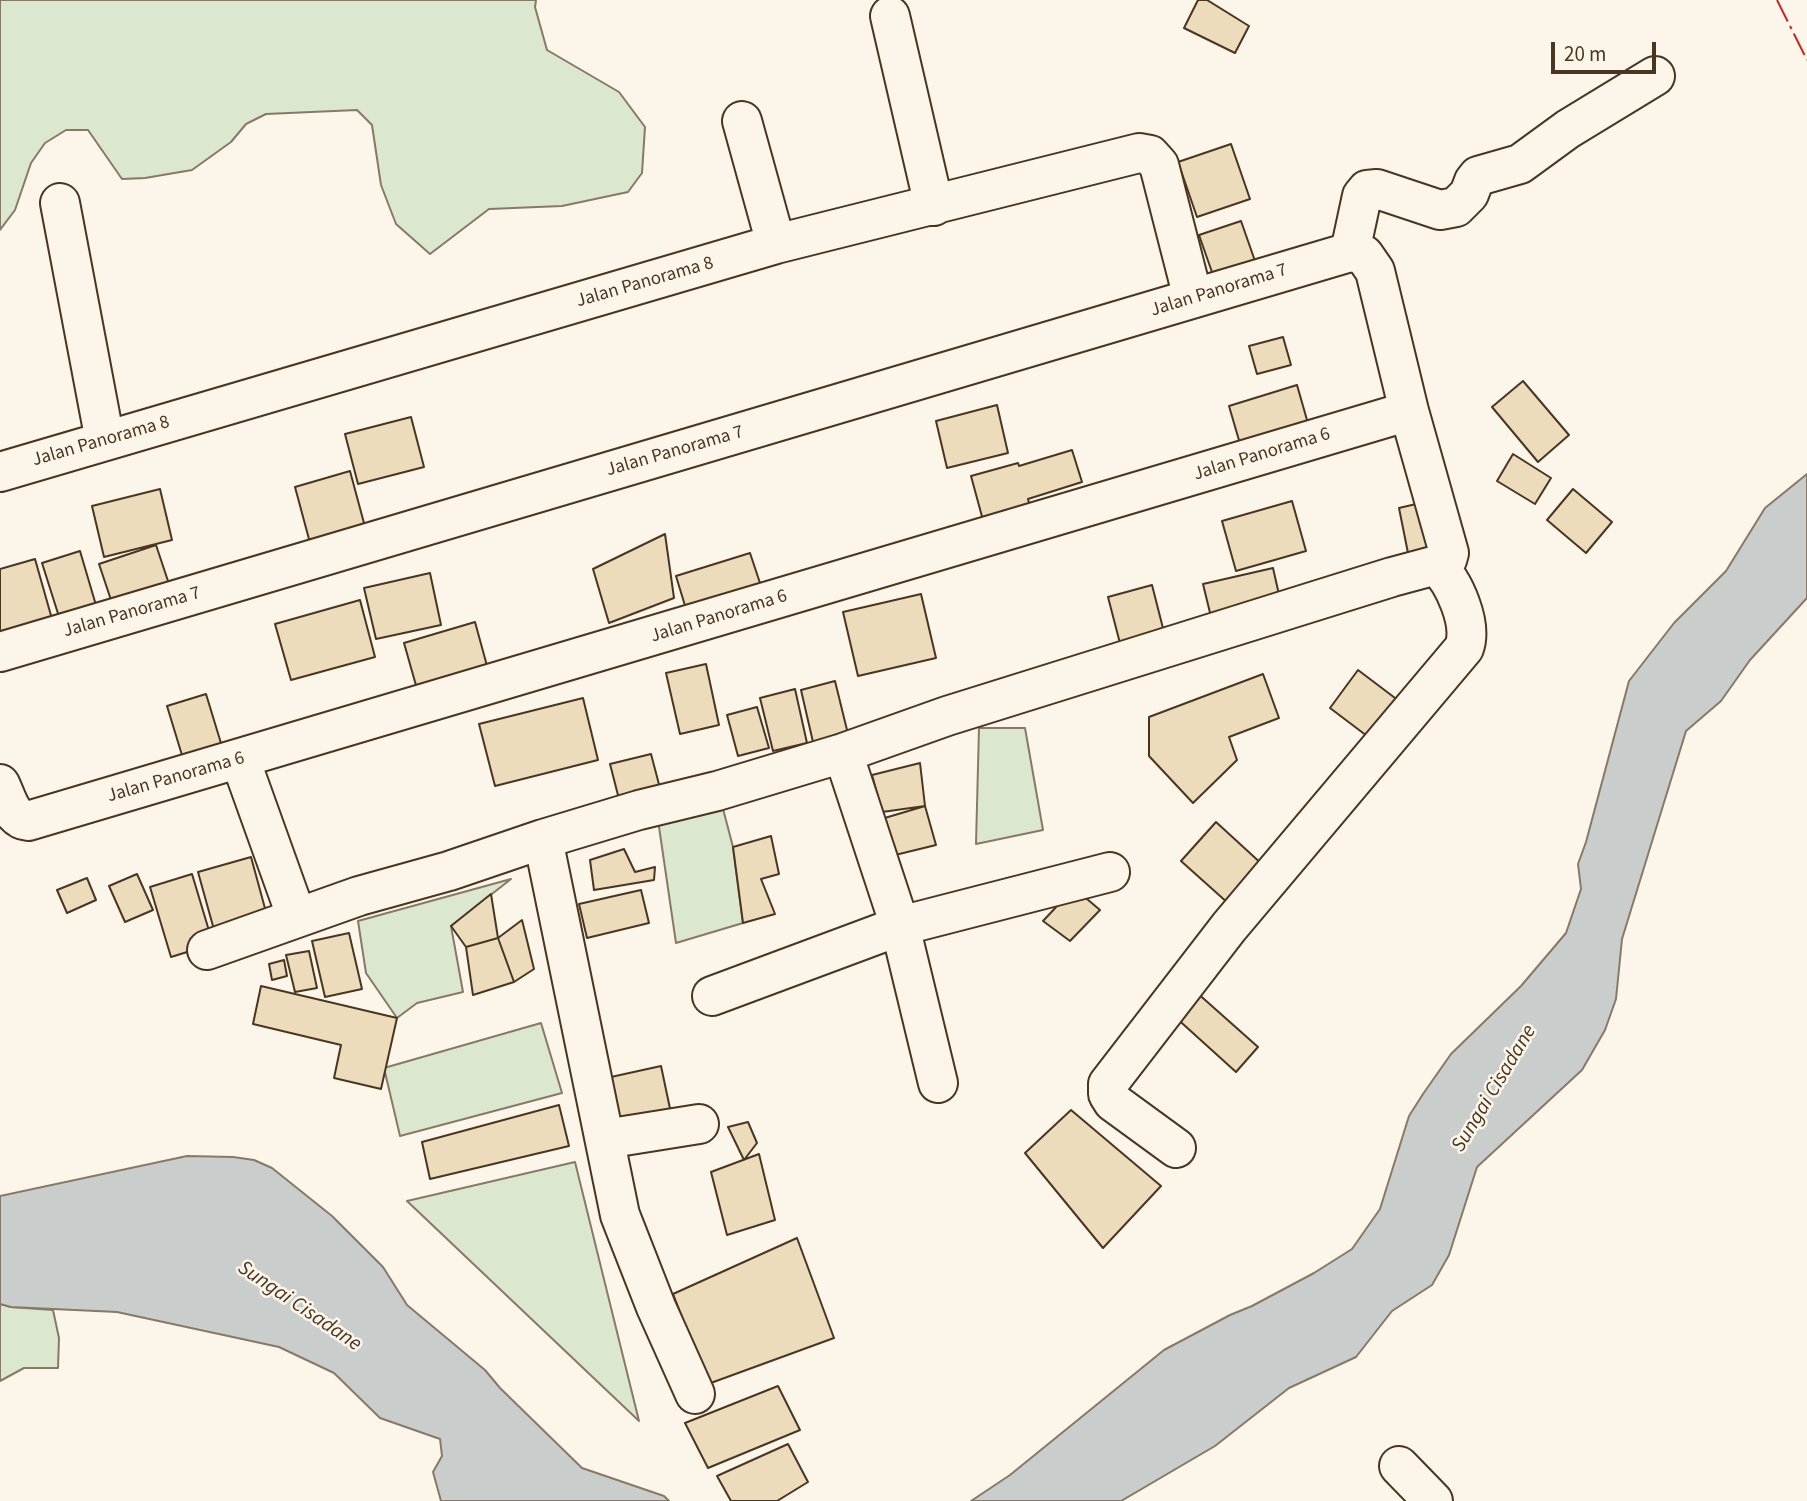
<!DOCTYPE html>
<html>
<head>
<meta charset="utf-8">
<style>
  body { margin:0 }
  #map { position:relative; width:1807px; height:1501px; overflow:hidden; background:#fbf6e9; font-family:"Source Sans 3",sans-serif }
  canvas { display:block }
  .scale { position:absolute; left:1551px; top:42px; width:105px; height:32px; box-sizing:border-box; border:4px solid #4a3520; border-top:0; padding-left:9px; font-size:21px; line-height:24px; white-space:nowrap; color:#4a3520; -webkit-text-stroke:5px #fbf6e9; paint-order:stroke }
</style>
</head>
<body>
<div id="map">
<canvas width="1807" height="1501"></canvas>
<div class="scale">20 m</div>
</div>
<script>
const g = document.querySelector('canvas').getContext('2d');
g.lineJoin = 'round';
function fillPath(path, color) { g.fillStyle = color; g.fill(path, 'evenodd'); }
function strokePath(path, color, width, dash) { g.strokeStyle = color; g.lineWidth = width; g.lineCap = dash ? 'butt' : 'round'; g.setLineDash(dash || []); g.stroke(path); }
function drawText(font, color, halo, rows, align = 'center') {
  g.font = font + ' "Source Sans 3",sans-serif'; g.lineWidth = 5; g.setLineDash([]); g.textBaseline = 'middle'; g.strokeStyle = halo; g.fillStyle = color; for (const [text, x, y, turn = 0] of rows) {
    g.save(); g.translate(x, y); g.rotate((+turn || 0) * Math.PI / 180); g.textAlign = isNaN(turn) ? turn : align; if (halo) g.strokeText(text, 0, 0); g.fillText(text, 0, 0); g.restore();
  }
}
const green = new Path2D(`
  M 0,0 L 536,0 L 535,7 L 547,50 L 619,92 L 645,127 L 642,173 L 628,192 L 562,206 L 489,209 L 430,254 L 396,224 L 381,185 L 372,125 L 357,110 L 266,114 L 246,124 L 231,142 L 192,170 L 145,178 L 122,179 L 88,130 L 66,130 L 45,143 L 31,163 L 15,210 L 0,230 Z
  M 979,728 L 1025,728 L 1043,830 L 976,844 Z
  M 722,805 L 733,847 L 743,923 L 676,943 L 658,820 Z
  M 511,879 L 451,926 L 463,992 L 417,1003 L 397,1018 L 366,973 L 358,921 Z
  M 541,1023 L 562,1093 L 400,1136 L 384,1068 Z
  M 575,1162 L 639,1421 L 407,1201 Z
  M 0,1304 L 11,1307 L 53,1310 L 59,1338 L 58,1368 L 24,1368 L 0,1381 Z`);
const water = new Path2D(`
  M 1807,474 L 1807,598 L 1750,660 L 1721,701 L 1686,731 L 1622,939 L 1616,999 L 1605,1030 L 1582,1070 L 1477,1167 L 1449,1255 L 1432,1285 L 1392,1311 L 1356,1357 L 1289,1388 L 1215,1446 L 1121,1501 L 971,1501 L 1010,1475 L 1164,1350 L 1230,1315 L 1252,1306 L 1314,1273 L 1352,1249 L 1380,1209 L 1409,1116 L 1423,1094 L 1451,1054 L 1521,986 L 1566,933 L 1581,889 L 1578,864 L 1586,842 L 1629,681 L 1674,623 L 1726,571 L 1765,508 Z
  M 187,1156 L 233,1157 L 254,1160 L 272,1168 L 332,1216 L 383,1267 L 407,1305 L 485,1370 L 500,1388 L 582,1468 L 664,1496 L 669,1501 L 441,1501 L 433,1472 L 442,1456 L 440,1439 L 380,1418 L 334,1373 L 279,1347 L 117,1312 L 11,1307 L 0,1304 L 0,1196 Z`);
const building = new Path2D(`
  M 1198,0 L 1207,0 L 1249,26 L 1235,53 L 1184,28 Z
  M 1231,144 L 1250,199 L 1197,217 L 1178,162 Z
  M 1241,221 L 1255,261 L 1213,275 L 1199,235 Z
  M 1283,337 L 1291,365 L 1257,374 L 1249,346 Z
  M 1523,381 L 1569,435 L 1538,462 L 1492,407 Z
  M 1297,385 L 1311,434 L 1243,454 L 1229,406 Z
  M 997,405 L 1008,453 L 947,468 L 936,421 Z
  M 411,417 L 424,467 L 358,484 L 345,434 Z
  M 1072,450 L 1082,482 L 1028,499 L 1034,522 L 987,535 L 971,476 L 1018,463 L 1019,466 Z
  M 1513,454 L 1551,478 L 1535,504 L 1497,481 Z
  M 350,471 L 368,538 L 313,554 L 295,487 Z
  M 160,489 L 172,540 L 104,557 L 92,506 Z
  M 1573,489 L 1612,522 L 1586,553 L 1547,520 Z
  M 1292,501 L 1306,551 L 1236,571 L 1222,521 Z
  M 1429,501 L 1440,557 L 1410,563 L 1399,508 Z
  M 665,534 L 674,598 L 609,623 L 593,569 Z
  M 156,545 L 172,593 L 115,612 L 99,564 Z
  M 80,551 L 98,612 L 61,623 L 42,563 Z
  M 750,553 L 765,598 L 690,622 L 676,576 Z
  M 35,559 L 52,619 L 0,634 L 0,569 Z
  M 1273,568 L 1282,608 L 1213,625 L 1203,584 Z
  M 430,573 L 441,625 L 376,639 L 364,588 Z
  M 1152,585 L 1166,640 L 1122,651 L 1108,597 Z
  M 921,594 L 936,658 L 858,676 L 843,612 Z
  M 360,600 L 375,657 L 291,680 L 275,624 Z
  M 475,622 L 492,684 L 421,703 L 404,643 Z
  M 706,664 L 719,725 L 680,734 L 666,673 Z
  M 1358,670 L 1399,701 L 1371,739 L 1330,708 Z
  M 1263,674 L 1279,718 L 1229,737 L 1237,760 L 1193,803 L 1149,756 L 1149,717 Z
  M 835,681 L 848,734 L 813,742 L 801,690 Z
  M 795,689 L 807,743 L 773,751 L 760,698 Z
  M 206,694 L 224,753 L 185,765 L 167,706 Z
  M 583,698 L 598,760 L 495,786 L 479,724 Z
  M 757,707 L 769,748 L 738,756 L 727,715 Z
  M 651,754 L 661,792 L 620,803 L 610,764 Z
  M 920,763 L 925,806 L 882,812 L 872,775 Z
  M 925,806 L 936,845 L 887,857 L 878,820 Z
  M 1216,822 L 1264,866 L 1229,904 L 1181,861 Z
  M 771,836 L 779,874 L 761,879 L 775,914 L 743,923 L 733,847 Z
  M 624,849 L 635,872 L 655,867 L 654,880 L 594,890 L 590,860 Z
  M 251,857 L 269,923 L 216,937 L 198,872 Z
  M 137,874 L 153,910 L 125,922 L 109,886 Z
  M 192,874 L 213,944 L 171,957 L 150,887 Z
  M 87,878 L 96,900 L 67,913 L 57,890 Z
  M 1074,888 L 1100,910 L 1070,941 L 1043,921 Z
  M 641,890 L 649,923 L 587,938 L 579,904 Z
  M 491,894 L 498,938 L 466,947 L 451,926 Z
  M 522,920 L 534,969 L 514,982 L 498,938 Z
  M 349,933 L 362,989 L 325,997 L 312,941 Z
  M 498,938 L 514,982 L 473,995 L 466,947 Z
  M 309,951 L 317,988 L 295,992 L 286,955 Z
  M 284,960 L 287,976 L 272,980 L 269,964 Z
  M 261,986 L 397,1018 L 381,1089 L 334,1078 L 341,1045 L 253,1024 Z
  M 1195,991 L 1258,1047 L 1236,1072 L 1173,1015 Z
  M 661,1066 L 672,1118 L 622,1129 L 611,1077 Z
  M 559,1105 L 569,1146 L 430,1179 L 422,1142 Z
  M 1071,1110 L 1161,1186 L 1103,1248 L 1025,1153 Z
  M 748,1122 L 757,1143 L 744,1160 L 728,1127 Z
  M 759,1154 L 775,1220 L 727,1235 L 711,1172 Z
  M 797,1238 L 834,1338 L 708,1384 L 673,1294 Z
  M 778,1386 L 800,1430 L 708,1468 L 685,1423 Z
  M 788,1444 L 808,1482 L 777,1501 L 731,1501 L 717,1476 Z`);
const minor = new Path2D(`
  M 890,16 L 934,206
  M 742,121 L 776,244
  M 60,203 L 105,441
  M 1350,252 L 1362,196 L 1367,190 L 1377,189 L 1440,210 L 1456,207 L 1469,194 L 1474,181 L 1478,176 L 1520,164 L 1568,129 L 1655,76
  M 0,472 L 776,244 L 1139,153 L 1150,155 L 1159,165 L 1193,298
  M 0,652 L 1350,252
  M 843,753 L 900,926 L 938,1083
  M 240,759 L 297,918
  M 0,784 C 7,798 11,819 28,821 L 1409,411
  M 543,839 L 620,1215 L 656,1307 L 695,1394
  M 207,950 L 359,896 L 449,871 L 543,839 L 639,810 L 717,791 L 843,753 L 947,716 L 1392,577 L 1444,563 L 1447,560 L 1449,553 L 1409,411 L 1375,271 L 1364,255 L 1350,252
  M 712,996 L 900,926 L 1110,872
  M 605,1139 L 699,1124
  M 1176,1148 L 1113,1102 L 1108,1094 L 1108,1084 L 1229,927 L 1464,648 C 1473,624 1454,581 1436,565
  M 1399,1466 L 1433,1501`);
const power = new Path2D(`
  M 1777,0 L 1807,60`);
const streetNames = [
  ["Jalan Panorama 8",645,283,-16],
  ["Jalan Panorama 7",1219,291,-17],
  ["Jalan Panorama 8",101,442,-16],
  ["Jalan Panorama 7",675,452,-16],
  ["Jalan Panorama 6",1262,455,-17],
  ["Jalan Panorama 7",132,613,-16],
  ["Jalan Panorama 6",719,617,-17],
  ["Jalan Panorama 6",176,778,-16]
];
const waterNames = [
  ["Sungai Cisadane",1495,1089,-59],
  ["Sungai Cisadane",299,1307,34]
];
fillPath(green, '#dce7d0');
strokePath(green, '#887966', 2);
fillPath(water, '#c9cecd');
strokePath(water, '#887966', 2);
fillPath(building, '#ecdcbc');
strokePath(building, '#4a3520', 2);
strokePath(minor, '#4a3520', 42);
strokePath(minor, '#fbf6e9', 38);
strokePath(power, '#c62828', 2, [24, 5, 3.5, 5]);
drawText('19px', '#4a3520', '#fbf6e9', streetNames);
drawText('italic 21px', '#4a3520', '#fbf6e9', waterNames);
</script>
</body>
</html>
